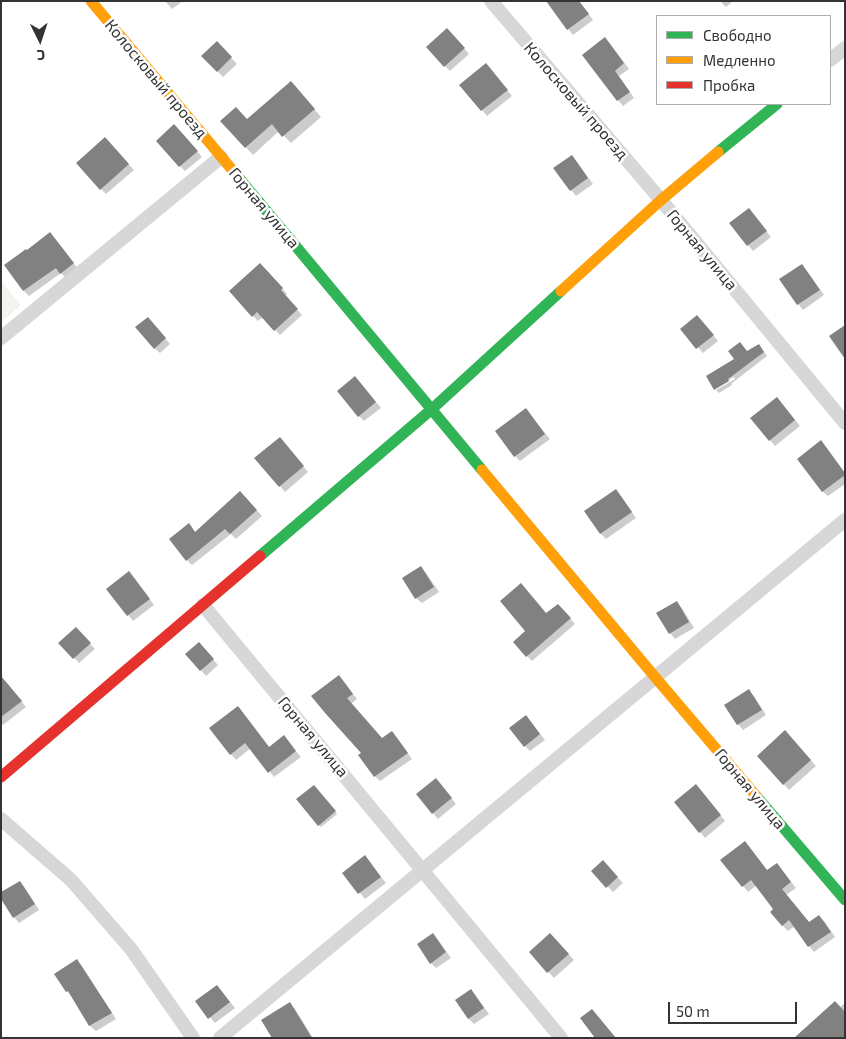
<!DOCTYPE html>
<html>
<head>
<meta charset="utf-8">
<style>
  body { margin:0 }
  #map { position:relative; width:846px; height:1039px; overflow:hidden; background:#fff; font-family:"Exo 2",sans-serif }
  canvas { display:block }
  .frame { position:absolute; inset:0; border:2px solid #333; pointer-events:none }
  .legend { position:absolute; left:656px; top:15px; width:175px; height:90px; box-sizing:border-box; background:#fff; border:1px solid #adadad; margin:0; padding:6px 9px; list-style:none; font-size:15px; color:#333 }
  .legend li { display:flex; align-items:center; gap:10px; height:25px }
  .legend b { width:25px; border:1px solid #adadad }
  .north { position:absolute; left:15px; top:15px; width:50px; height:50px; -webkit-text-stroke:4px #fff; paint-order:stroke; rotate:176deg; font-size:14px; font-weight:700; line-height:20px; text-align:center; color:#333 }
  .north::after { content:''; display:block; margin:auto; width:18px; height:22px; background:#333; clip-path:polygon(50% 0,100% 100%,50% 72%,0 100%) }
  .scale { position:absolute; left:668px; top:1002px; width:129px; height:22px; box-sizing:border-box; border:2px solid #333; border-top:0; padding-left:6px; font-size:15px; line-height:18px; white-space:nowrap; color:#333; -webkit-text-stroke:4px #fff; paint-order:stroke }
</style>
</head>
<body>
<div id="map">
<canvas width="846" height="1039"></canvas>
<div class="frame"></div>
<ul class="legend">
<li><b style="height:6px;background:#30b455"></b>Свободно</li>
<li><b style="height:6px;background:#ff9f0a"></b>Медленно</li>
<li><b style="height:6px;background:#e5322d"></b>Пробка</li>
</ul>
<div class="north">С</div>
<div class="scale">50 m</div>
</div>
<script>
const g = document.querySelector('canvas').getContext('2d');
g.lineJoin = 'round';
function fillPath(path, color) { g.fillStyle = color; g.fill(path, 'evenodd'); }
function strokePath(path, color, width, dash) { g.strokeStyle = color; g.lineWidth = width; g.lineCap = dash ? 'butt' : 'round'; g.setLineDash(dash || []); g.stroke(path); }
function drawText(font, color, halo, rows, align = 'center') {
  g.font = font + ' "Exo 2",sans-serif'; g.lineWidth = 5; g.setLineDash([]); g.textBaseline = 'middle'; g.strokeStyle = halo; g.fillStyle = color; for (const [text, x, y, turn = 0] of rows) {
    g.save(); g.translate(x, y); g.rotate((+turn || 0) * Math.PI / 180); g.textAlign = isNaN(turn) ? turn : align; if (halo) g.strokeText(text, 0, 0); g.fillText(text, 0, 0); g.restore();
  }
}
const green = new Path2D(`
  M 1,281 L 21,305 L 1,322 Z`);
const shadow = new Path2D(`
  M 165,1 L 183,1 L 172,9 Z
  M 547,1 L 579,1 L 593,20 L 573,35 L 568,29 Z
  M 720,1 L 733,1 L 726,7 Z
  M 452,35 L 469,54 L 450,71 L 445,66 Z
  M 217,43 L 237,64 L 223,77 L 203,56 Z
  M 610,44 L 629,69 L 619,76 L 634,98 L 623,106 L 618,100 Z
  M 491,70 L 512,96 L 487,116 L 482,110 Z
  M 298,90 L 321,117 L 291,143 L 279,131 L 253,155 L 222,121 L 247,120 Z
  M 179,131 L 202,157 L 185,171 L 180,166 Z
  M 110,144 L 134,170 L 106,194 L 101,189 Z
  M 572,156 L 577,162 L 593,184 L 576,196 L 571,190 Z
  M 749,210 L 771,237 L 753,251 L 731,224 Z
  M 55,239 L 78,269 L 66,278 L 61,273 L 29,296 L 24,291 L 6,265 Z
  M 802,265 L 807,271 L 824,295 L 803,310 L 798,304 Z
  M 266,270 L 287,294 L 285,296 L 302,315 L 280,335 L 263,317 L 258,321 L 253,316 Z
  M 702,322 L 718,341 L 703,353 L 681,329 Z
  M 153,324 L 170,344 L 160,353 L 154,348 Z
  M 763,350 L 767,356 L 731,384 L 732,385 L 719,393 L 716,390 L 735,379 L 734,377 L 715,388 L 736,359 L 748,352 Z
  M 360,383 L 381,408 L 364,421 L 359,416 Z
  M 782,404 L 800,426 L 775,446 L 770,440 Z
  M 526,410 L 550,439 L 520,461 L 515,456 Z
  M 285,444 L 308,472 L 285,492 L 280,486 Z
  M 845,473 L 845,484 L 828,496 L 822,491 Z
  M 621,496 L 636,518 L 606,539 L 601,534 L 585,512 Z
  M 246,498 L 262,516 L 236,539 L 231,534 L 192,565 L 187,560 L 189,525 L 196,533 Z
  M 421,567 L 426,573 L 439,592 L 422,603 L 416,598 Z
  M 134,578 L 154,605 L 133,621 L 108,589 Z
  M 676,602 L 682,608 L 694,628 L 675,639 L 670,633 Z
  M 563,611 L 575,624 L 532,661 L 527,656 L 547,615 Z
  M 76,629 L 95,649 L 79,663 L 60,643 Z
  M 204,649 L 218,665 L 206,676 L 187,654 Z
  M 1,680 L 8,684 L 26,707 L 3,725 L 1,723 Z
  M 344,682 L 357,699 L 351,704 L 382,739 L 397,738 L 412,759 L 380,781 L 375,776 L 363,753 L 332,719 Z
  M 748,690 L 754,696 L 766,715 L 743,730 L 738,724 Z
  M 243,713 L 270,748 L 284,737 L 301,757 L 274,777 L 251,748 L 236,760 L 231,754 Z
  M 531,722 L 545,740 L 530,751 L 525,746 Z
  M 790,737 L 816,766 L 789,790 L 758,756 Z
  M 441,785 L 456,804 L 438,819 L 417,794 Z
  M 316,788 L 337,814 L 321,827 L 319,825 Z
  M 701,791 L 725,821 L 705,838 L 700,832 Z
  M 365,857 L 386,883 L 365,899 L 344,873 Z
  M 722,860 L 768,871 L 782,870 L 796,888 L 786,895 L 810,923 L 819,916 L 825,922 L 835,937 L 814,952 L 809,946 L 795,926 L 788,931 L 783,926 L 772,912 L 775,909 L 757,885 L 748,892 Z
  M 608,867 L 623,883 L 613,892 L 593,871 Z
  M 20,882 L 25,888 L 39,910 L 19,923 L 14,917 Z
  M 433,935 L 438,940 L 451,958 L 436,968 L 431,963 Z
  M 556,940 L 574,960 L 554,978 L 530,952 Z
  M 77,961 L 82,966 L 116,1019 L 96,1031 L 90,1026 L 74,998 L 67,991 L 56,974 Z
  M 217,986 L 235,1008 L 215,1023 L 197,1002 Z
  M 471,990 L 476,996 L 489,1014 L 474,1024 L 469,1019 L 456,1000 Z
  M 289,1003 L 295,1009 L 313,1038 L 274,1038 Z
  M 845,1003 L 845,1038 L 840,1007 Z`);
const building = new Path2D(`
  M 546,1 L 579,1 L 589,14 L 567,30 Z
  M 447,28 L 465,48 L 444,67 L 426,47 Z
  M 605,37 L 624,63 L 615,71 L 630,92 L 617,101 L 582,55 Z
  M 217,41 L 232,57 L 217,72 L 201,56 Z
  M 486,63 L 508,90 L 481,111 L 459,85 Z
  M 291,81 L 315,109 L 282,137 L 272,124 L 245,148 L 220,121 L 236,107 L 247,119 Z
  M 174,124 L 198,151 L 179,167 L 156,141 Z
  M 105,137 L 129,164 L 100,190 L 76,163 Z
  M 572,155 L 588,178 L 570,191 L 553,168 Z
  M 749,208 L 767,231 L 747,246 L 729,223 Z
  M 50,232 L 74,263 L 60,274 L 56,268 L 23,291 L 4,265 L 26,249 L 27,250 Z
  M 260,263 L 283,288 L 281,290 L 298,309 L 274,331 L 257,312 L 252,317 L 229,291 Z
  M 802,264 L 820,290 L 797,305 L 779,279 Z
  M 697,315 L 714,335 L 696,349 L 680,329 Z
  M 148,317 L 166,338 L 154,349 L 135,327 Z
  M 845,325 L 845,359 L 829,336 Z
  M 740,342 L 747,351 L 759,344 L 764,352 L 728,379 L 729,381 L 714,390 L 706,376 L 734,359 L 728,351 Z
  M 355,376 L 376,402 L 358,417 L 337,391 Z
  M 777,397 L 795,420 L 769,441 L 750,418 Z
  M 526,408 L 545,434 L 514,457 L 495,431 Z
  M 280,437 L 304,466 L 279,487 L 254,458 Z
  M 821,440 L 845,473 L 845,475 L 822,492 L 797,459 Z
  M 616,489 L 632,512 L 600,534 L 584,511 Z
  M 240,491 L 257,510 L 230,534 L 225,529 L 186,561 L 169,539 L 189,523 L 195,532 Z
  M 421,566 L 434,587 L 415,599 L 402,578 Z
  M 129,571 L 150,599 L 127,616 L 106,589 Z
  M 521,583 L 546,613 L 558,604 L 571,618 L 526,657 L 513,642 L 525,631 L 500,601 Z
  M 677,601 L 689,622 L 669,634 L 656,613 Z
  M 76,627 L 91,643 L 73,659 L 58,643 Z
  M 199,642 L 214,659 L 200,671 L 185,654 Z
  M 339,675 L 353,694 L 347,698 L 382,738 L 392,731 L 408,753 L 374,777 L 358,755 L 361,753 L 326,714 L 311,696 Z
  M 1,676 L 22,701 L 1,717 Z
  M 749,689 L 762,710 L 737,725 L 724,705 Z
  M 238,706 L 269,747 L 284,735 L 296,751 L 268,773 L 245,743 L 230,755 L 209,728 Z
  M 526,715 L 540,734 L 524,747 L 509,728 Z
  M 785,730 L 811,760 L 783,785 L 757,756 Z
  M 436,778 L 452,798 L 432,814 L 416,794 Z
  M 696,784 L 721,815 L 699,833 L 674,802 Z
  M 314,785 L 336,811 L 318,826 L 296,799 Z
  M 745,841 L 767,870 L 777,863 L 791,882 L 782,889 L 809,922 L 819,915 L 831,932 L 808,947 L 789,920 L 782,926 L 770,912 L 773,909 L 751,880 L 742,887 L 720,860 Z
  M 365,855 L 381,877 L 358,894 L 342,873 Z
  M 603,860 L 618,877 L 606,888 L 591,871 Z
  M 20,881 L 35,904 L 13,918 L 1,899 L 1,892 Z
  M 433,933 L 446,952 L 430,964 L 417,944 Z
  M 550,933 L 569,954 L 547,973 L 529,952 Z
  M 77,959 L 112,1013 L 89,1026 L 68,991 L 66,992 L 54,974 Z
  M 217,985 L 230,1002 L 208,1019 L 195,1001 Z
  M 471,989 L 484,1008 L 468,1019 L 455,1000 Z
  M 835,1001 L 845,1012 L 845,1038 L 794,1038 Z
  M 290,1002 L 312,1038 L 272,1038 L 261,1020 Z
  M 592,1009 L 616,1038 L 595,1038 L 580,1018 Z`);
const street = new Path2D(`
  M 491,1 L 661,200 L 845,423
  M 830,60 L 845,48
  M 1,338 L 221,157
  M 203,605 L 561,1038
  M 1,819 L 71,880 L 131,949 L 193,1038
  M 220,1038 L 845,520`);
const fast = new Path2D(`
  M 718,152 L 777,104
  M 239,178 L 482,470
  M 260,556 L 432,409 L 561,291
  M 757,797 L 845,900`);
const slow = new Path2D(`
  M 91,1 L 239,178
  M 561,291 L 661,200 L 718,152
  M 482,470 L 655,677 L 757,797`);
const jam = new Path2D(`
  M 1,777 L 260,556`);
const streetNames = [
  ["Колосковый проезд",156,79,50],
  ["Колосковый проезд",576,101,49],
  ["Горная улица",264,208,50],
  ["Горная улица",702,250,50],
  ["Горная улица",313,737,50],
  ["Горная улица",750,789,50]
];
fillPath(green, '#f1f5ed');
fillPath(shadow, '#0003');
fillPath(building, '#818181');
strokePath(street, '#d7d7d7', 14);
strokePath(fast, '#30b455', 11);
strokePath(slow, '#ff9f0a', 11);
strokePath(jam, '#e5322d', 11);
drawText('16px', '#333', '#fff', streetNames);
</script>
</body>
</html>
